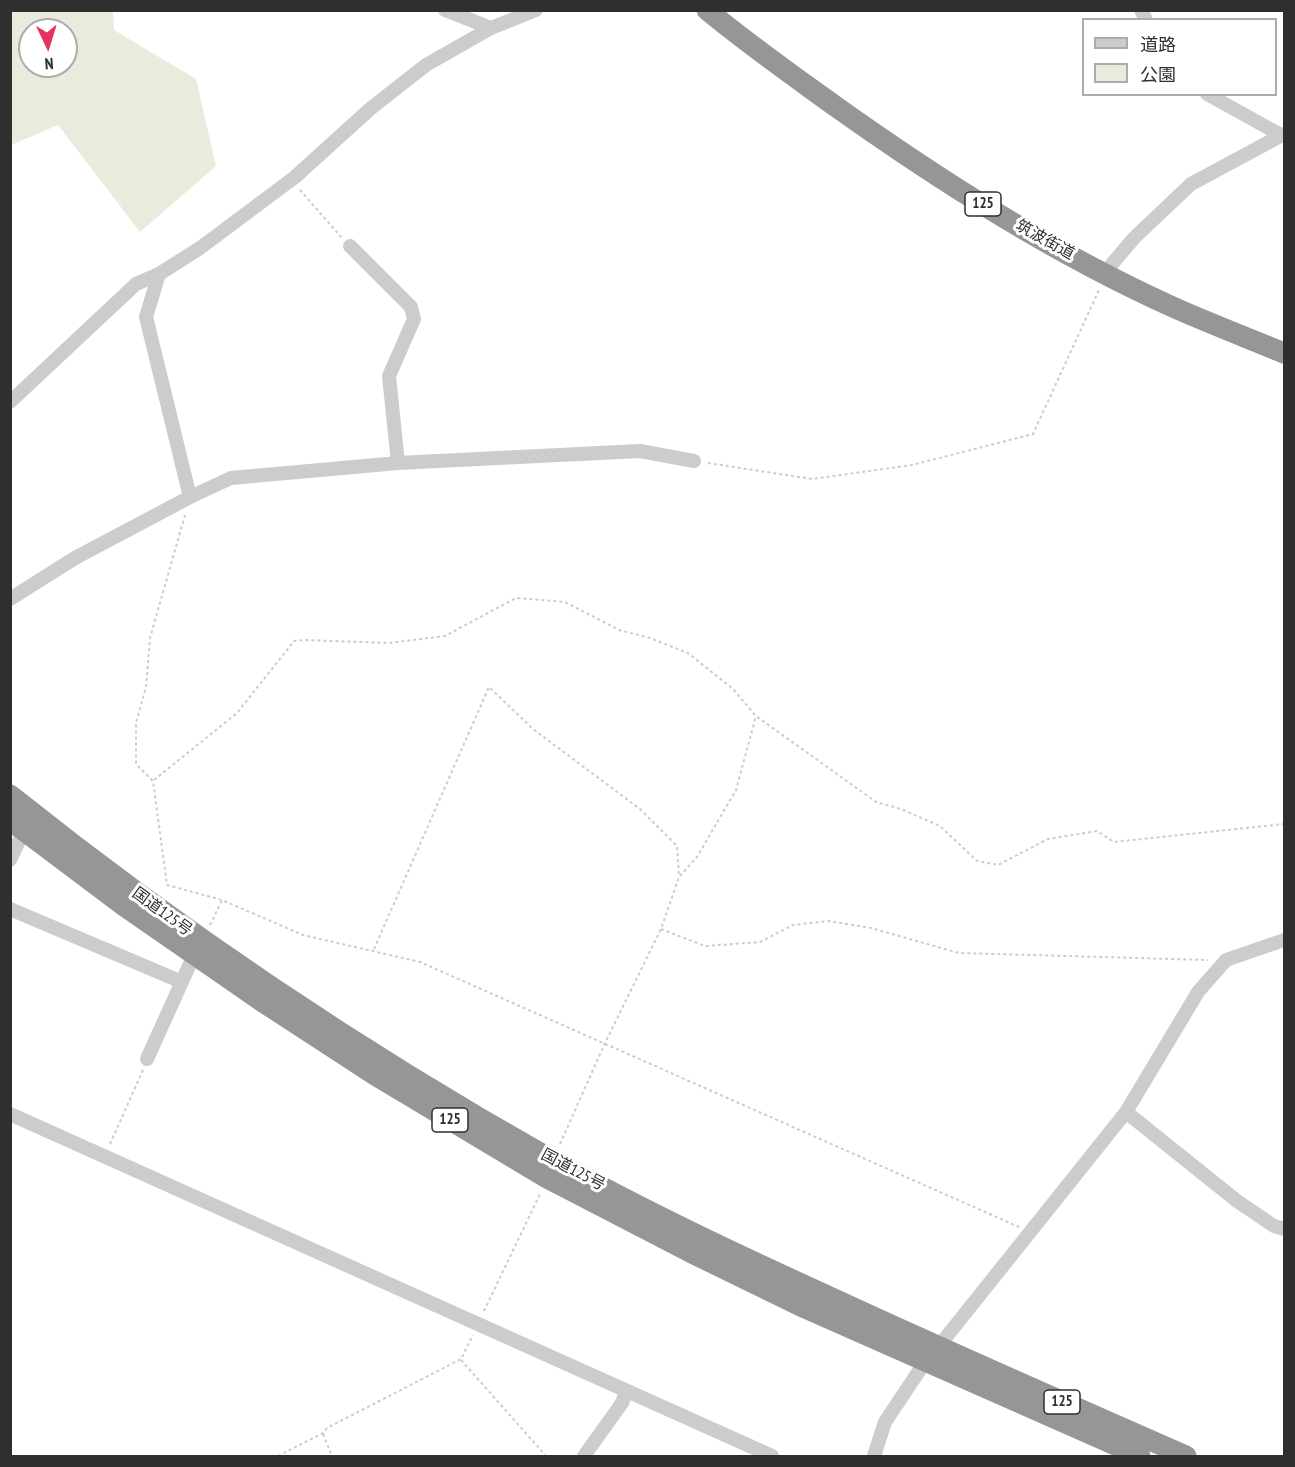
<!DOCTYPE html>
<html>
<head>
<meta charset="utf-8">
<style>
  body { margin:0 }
  #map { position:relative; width:1295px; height:1467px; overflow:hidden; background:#fff; font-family:"PT Sans Narrow","Noto Sans JP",sans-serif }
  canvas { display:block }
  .frame { position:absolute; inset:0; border:12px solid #2f2f2f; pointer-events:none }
  .legend { position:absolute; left:1082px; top:18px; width:195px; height:78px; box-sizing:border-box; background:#fff; border:2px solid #acacac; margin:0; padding:8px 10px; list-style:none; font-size:18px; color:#2f2f2f }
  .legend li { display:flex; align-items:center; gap:12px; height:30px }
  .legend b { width:30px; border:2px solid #acacac }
  .north { position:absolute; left:18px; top:18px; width:60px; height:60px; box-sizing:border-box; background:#fff; border:2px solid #acacac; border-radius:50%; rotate:176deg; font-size:16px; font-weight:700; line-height:24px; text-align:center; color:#2f2f2f }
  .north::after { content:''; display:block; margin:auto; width:21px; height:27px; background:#e53260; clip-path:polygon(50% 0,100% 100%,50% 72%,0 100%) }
</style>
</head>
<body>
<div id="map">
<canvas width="1295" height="1467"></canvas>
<div class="frame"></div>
<ul class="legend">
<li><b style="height:8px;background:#ccc"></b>道路</li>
<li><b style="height:16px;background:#e8ecdc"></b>公園</li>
</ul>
<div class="north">N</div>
</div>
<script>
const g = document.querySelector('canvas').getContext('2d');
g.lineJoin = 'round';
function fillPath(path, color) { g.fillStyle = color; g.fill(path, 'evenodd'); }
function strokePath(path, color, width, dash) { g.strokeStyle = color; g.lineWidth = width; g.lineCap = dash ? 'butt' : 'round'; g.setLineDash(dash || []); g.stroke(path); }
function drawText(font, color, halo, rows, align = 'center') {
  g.font = font + ' "PT Sans Narrow","Noto Sans JP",sans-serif'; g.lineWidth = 6; g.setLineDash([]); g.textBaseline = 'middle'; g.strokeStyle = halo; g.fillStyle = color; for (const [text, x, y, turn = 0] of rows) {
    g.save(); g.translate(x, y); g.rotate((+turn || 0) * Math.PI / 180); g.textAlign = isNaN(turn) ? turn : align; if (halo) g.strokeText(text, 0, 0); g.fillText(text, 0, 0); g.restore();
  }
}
const green = new Path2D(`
  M 11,10 L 113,11 L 114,30 L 196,79 L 216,166 L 140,232 L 58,125 L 11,145 ZM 30,30 L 66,30 L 66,66 L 30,66 Z`);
const path = new Path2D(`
  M 300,190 L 342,238
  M 708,463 L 812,479 L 912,465 L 1033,434 L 1099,290
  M 185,515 L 150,638 L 146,687 L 136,723 L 136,764 L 153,781 L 167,885 L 222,900 L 303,935 L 420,962 L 1019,1227
  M 154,780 L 237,713 L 294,641 L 304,640 L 389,643 L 445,636 L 516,598 L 565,602 L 619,630 L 650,638 L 688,653 L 733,689 L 756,716 L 876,802 L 901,809 L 940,826 L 977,861 L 998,865 L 1048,839 L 1097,831 L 1114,842 L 1284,824
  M 210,925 L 222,900
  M 661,929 L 705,946 L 760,942 L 793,925 L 829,921 L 871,928 L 959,953 L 1208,960
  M 374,949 L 489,687 L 533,729 L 640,809 L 677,846 L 679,877
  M 110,1144 L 143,1070
  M 560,1144 L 605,1043 L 661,929 L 679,877 L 697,857 L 736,790 L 756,716
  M 484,1311 L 540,1194
  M 461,1360 L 546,1456
  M 323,1434 L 332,1456
  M 278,1456 L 323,1433 L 327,1428 L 461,1359 L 473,1335`);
const minor = new Path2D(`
  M 445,10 L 491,28
  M 1141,10 L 1146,20
  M 1207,94 L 1281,135
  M 1106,273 L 1112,264 L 1134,238 L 1191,184 L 1284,134
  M 10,402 L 136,284 L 159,274
  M 398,463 L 640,451 L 694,461
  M 190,497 L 146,317 L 159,274 L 200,248 L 295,177 L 370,109 L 426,65 L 491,28 L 536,10
  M 10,599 L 75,558 L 190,497 L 231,478 L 398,463 L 389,376 L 414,319 L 411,307 L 350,246
  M 10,860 L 24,831
  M 10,909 L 182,982
  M 147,1059 L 194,955
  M 1126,1112 L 1237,1201 L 1274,1226 L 1284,1229
  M 10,1114 L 772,1456
  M 584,1456 L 622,1403 L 626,1392
  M 874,1456 L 885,1422 L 919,1371 L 1126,1112 L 1198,992 L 1226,960 L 1284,940`);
const highway = new Path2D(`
  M 707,10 C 748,44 792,75 835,106 C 942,182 1055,254 1175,308 C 1211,324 1248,338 1284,353
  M 10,795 C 181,932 362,1053 552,1160 C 647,1213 746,1259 845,1304 C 958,1356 1072,1406 1186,1456
  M 10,820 L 123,905 L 266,1004 L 375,1075 L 547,1178 L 690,1252 L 805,1308 L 1140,1456`);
const shields = [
  [983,204,36],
  [450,1120,36],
  [1062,1402,36]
];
const shieldNames = [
  ["125",983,204],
  ["125",450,1120],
  ["125",1062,1402]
];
const streetNames = [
  ["筑波街道",1045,240,29],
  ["国道125号",162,912,36],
  ["国道125号",573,1170,28]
];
fillPath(green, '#e8ecdc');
strokePath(path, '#ccc', 2, [3, 3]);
strokePath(minor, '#ccc', 14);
strokePath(highway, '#969696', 21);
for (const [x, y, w] of shields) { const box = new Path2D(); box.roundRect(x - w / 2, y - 12, w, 24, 4.5); g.fillStyle = '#fff'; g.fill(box); strokePath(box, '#2f2f2f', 1.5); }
drawText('bold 15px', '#2f2f2f', null, shieldNames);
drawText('16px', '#2f2f2f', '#fff', streetNames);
</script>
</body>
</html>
